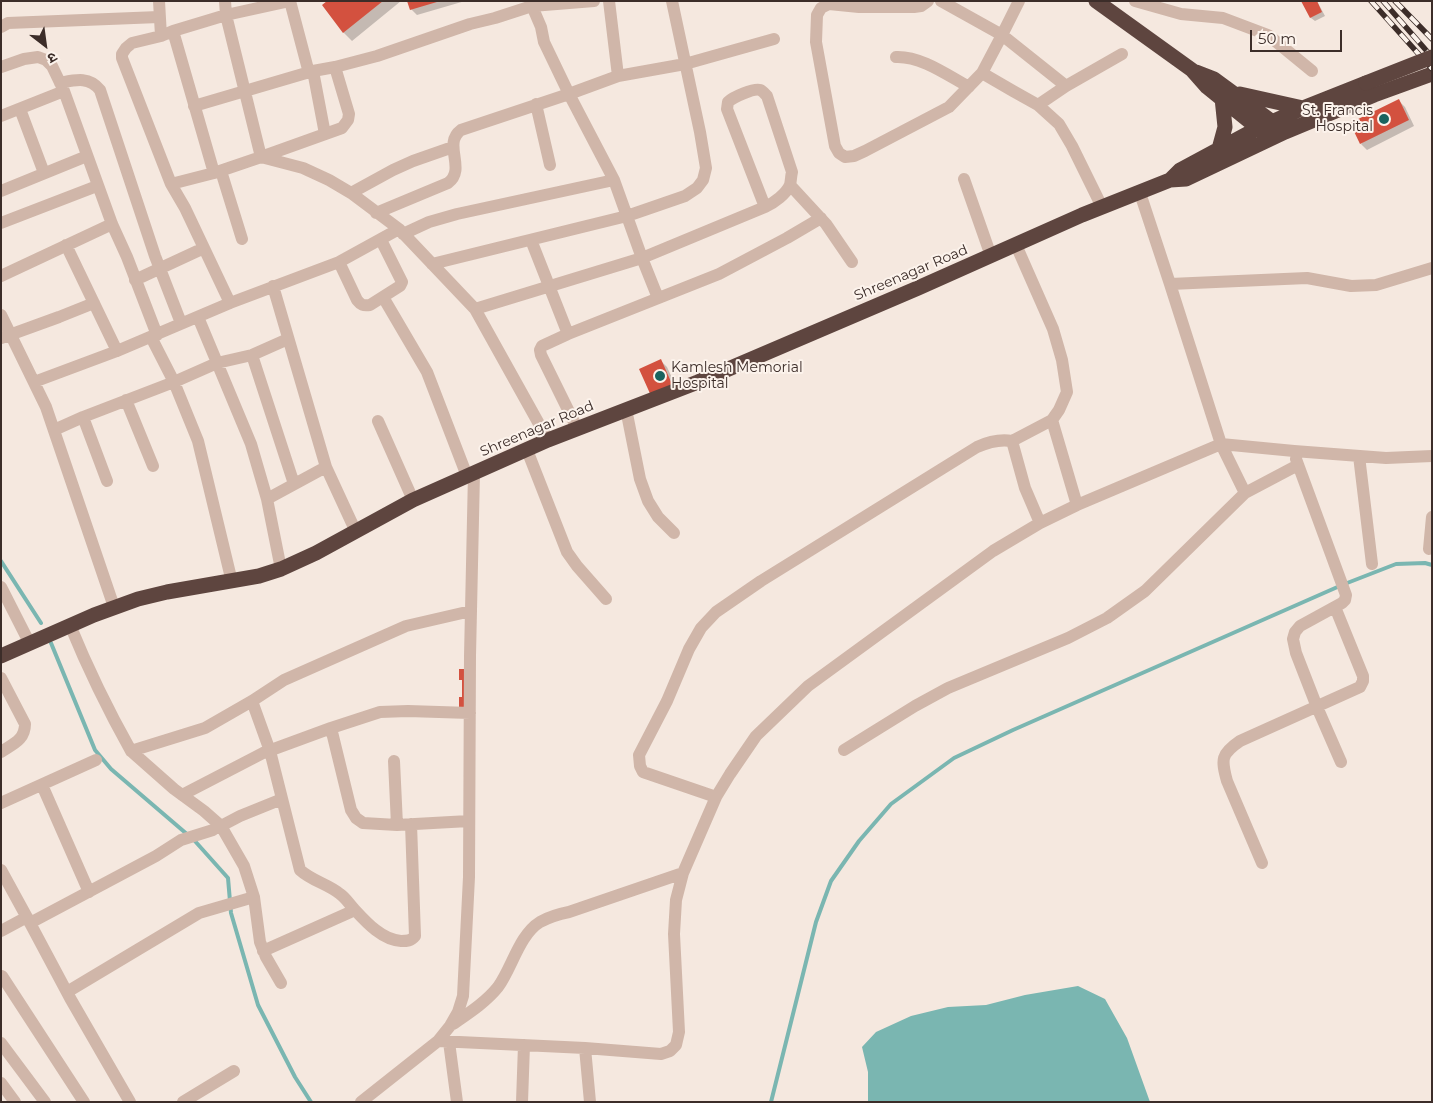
<!DOCTYPE html>
<html>
<head>
<meta charset="utf-8">
<style>
  body { margin:0 }
  #map { position:relative; width:1433px; height:1103px; overflow:hidden; background:#f5e8df; font-family:Montserrat,"Noto Sans Devanagari",sans-serif }
  canvas { display:block }
  .frame { position:absolute; inset:0; border:2px solid #3c2d29; pointer-events:none }
  .north { position:absolute; left:20px; top:20px; width:50px; height:50px; -webkit-text-stroke:4px #fcf3ec; paint-order:stroke; rotate:150deg; font-size:14px; font-weight:700; line-height:20px; text-align:center; color:#3c2d29 }
  .north::after { content:''; display:block; margin:auto; width:18px; height:22px; background:#3c2d29; clip-path:polygon(50% 0,100% 100%,50% 72%,0 100%) }
  .scale { position:absolute; left:1250px; top:30px; width:92px; height:22px; box-sizing:border-box; border:2px solid #3c2d29; border-top:0; padding-left:6px; font-size:15px; line-height:18px; white-space:nowrap; color:#3c2d29; -webkit-text-stroke:4px #fcf3ec; paint-order:stroke }
</style>
</head>
<body>
<div id="map">
<canvas width="1433" height="1103"></canvas>
<div class="frame"></div>
<div class="north">उ</div>
<div class="scale">50 m</div>
</div>
<script>
const g = document.querySelector('canvas').getContext('2d');
g.lineJoin = 'round';
function fillPath(path, color) { g.fillStyle = color; g.fill(path, 'evenodd'); }
function strokePath(path, color, width, dash) { g.strokeStyle = color; g.lineWidth = width; g.lineCap = dash ? 'butt' : 'round'; g.setLineDash(dash || []); g.stroke(path); }
function drawText(font, color, halo, rows, align = 'center') {
  g.font = font + ' Montserrat,sans-serif'; g.lineWidth = 4; g.setLineDash([]); g.textBaseline = 'middle'; g.strokeStyle = halo; g.fillStyle = color; for (const [text, x, y, turn = 0] of rows) {
    g.save(); g.translate(x, y); g.rotate((+turn || 0) * Math.PI / 180); g.textAlign = isNaN(turn) ? turn : align; if (halo) g.strokeText(text, 0, 0); g.fillText(text, 0, 0); g.restore();
  }
}
const water = new Path2D(`
  M 1078,986 L 1105,999 L 1127,1038 L 1150,1102 L 868,1102 L 868,1072 L 862,1047 L 876,1032 L 911,1016 L 948,1007 L 986,1005 L 1025,995 Z`);
const shadow = new Path2D(`
  M 329,1 L 401,1 L 352,41 L 344,33 L 323,6 Z
  M 409,1 L 465,1 L 417,15 L 411,9 Z
  M 1302,1 L 1317,1 L 1325,16 L 1315,21 L 1311,18 Z
  M 1399,101 L 1405,107 L 1414,126 L 1367,150 L 1361,144 Z
  M 661,361 L 667,367 L 678,391 L 662,398 Z`);
const stream = new Path2D(`
  M 1,561 L 41,623
  M 51,643 L 95,750 L 111,769 L 188,835
  M 194,840 L 228,878 L 231,913 L 258,1005 L 295,1077 L 311,1102
  M 771,1102 L 816,922 L 831,881 L 859,841 L 891,804 L 954,758 L 1013,730 L 1342,585 L 1396,564 L 1425,563 L 1432,565`);
const building = new Path2D(`
  M 327,1 L 383,1 L 343,33 L 322,5 Z
  M 407,1 L 437,1 L 437,2 L 410,10 Z
  M 1301,1 L 1317,1 L 1322,12 L 1310,18 Z
  M 1399,99 L 1409,120 L 1360,144 L 1350,123 Z
  M 661,359 L 672,384 L 652,398 L 639,369 Z
  M 459,669 L 466,669 L 466,708 L 459,708 L 459,697 L 462,697 L 462,680 L 459,680 Z`);
const minor = new Path2D(`
  M 159,1 L 161,36
  M 290,1 L 309,73
  M 533,1 L 532,6 L 541,27 L 544,42 L 569,94 L 614,180 L 642,258 L 658,298
  M 609,1 L 618,76
  M 928,1 L 921,6 L 914,7 L 859,7 L 829,4 L 821,8 L 817,15 L 816,42 L 835,146 L 839,153 L 845,157 L 854,156 L 865,151 L 949,107 L 982,73 L 1002,35 L 1019,1
  M 941,1 L 1002,35 L 1066,86
  M 1135,1 L 1181,14 L 1223,18 L 1268,35 L 1312,71
  M 1,27 L 8,23 L 159,17
  M 173,31 L 214,173
  M 896,57 C 921,56 947,75 969,87
  M 1,67 L 24,59 L 38,57 L 46,60 L 52,66 L 64,91 L 112,224 L 127,257 L 157,335
  M 335,67 L 377,56 L 470,24 L 495,18 L 532,6 L 594,1
  M 313,71 L 325,134
  M 982,73 L 1013,91 L 1038,105 L 1059,124 L 1072,146 L 1102,207
  M 60,83 C 75,80 89,76 100,90 L 155,256 L 181,323
  M 536,104 L 550,165
  M 1038,105 L 1066,86 L 1122,54
  M 194,106 L 313,71 L 335,67 L 349,114 L 348,120 L 342,128 L 261,157 L 226,15 L 225,1
  M 20,109 L 44,173
  M 1,116 L 64,91
  M 221,171 L 242,239
  M 964,179 L 991,256
  M 171,184 L 122,58 L 122,54 L 126,48 L 132,43 L 161,36 L 173,31 L 226,15 L 290,1
  M 790,185 L 826,224 L 852,262
  M 1,191 L 87,156
  M 351,193 L 393,170 L 413,161 L 453,147
  M 1140,193 L 1170,284 L 1221,444 L 1245,493
  M 376,213 L 448,183 C 467,169 442,144 461,130 L 569,94 L 618,76 L 685,64 L 774,39
  M 1,223 L 97,186
  M 403,234 L 429,222 L 457,214 L 614,180
  M 531,240 L 568,334
  M 66,245 L 117,351
  M 339,262 L 357,300 C 361,305 363,306 370,305 L 400,286 L 402,282 L 381,240
  M 432,264 L 627,216 L 685,196 L 697,188 L 703,180 L 706,168 L 700,132 L 672,1
  M 1,276 L 112,224
  M 135,280 L 204,248
  M 1170,284 L 1307,278 L 1351,286 L 1376,285 L 1432,268
  M 273,286 L 326,467 L 356,532
  M 383,297 L 427,372 L 467,476
  M 230,303 L 185,208 L 171,184 L 214,173 L 261,157 L 303,168 L 329,180 L 351,193 L 399,229 L 475,309 L 548,440
  M 475,309 L 642,258 L 765,207 C 774,203 786,194 790,185 C 791,181 791,176 792,172 L 767,96 C 765,94 763,91 760,90 C 754,88 733,97 728,102 L 727,109 L 765,207
  M 1,315 L 46,407 L 114,607
  M 198,317 L 251,444 L 267,499 L 281,569
  M 151,337 L 174,382 L 198,441 L 232,582
  M 1,338 L 59,317 L 94,303
  M 252,355 L 294,484
  M 34,382 L 117,351 L 230,303 L 339,262 L 399,229
  M 126,400 L 153,466
  M 626,409 L 640,479 L 648,501 L 658,517 L 674,533
  M 83,417 L 107,481
  M 1052,420 L 1077,505
  M 378,421 L 413,500
  M 577,428 L 541,355 L 540,350 L 542,346 L 568,334 L 719,274 L 787,238 L 821,218
  M 54,430 L 83,417 L 174,382 L 217,363 L 252,355 L 288,339
  M 1012,441 L 1025,488 L 1040,523
  M 527,450 L 567,552 L 577,566 L 606,599
  M 1359,456 L 1372,564
  M 1296,459 L 1346,595 L 1345,600 L 1342,603 L 1300,626 L 1295,632 L 1293,639 L 1296,653 L 1317,707 L 1341,762
  M 267,499 L 326,467
  M 1429,549 L 1432,517
  M 1,587 L 30,644
  M 70,625 C 88,669 108,710 131,751 L 205,728 L 252,701 L 284,680 L 406,626 L 471,611
  M 1,678 L 25,724 C 25,740 13,744 1,752
  M 252,701 L 270,751 L 300,870 C 312,881 328,884 340,894 C 346,898 349,904 354,909 C 366,922 382,940 401,941 C 407,941 411,941 415,936 L 411,824
  M 331,728 L 351,810 L 356,818 L 363,823 L 397,825 L 469,821
  M 844,750 L 915,706 L 948,688 L 1068,638 L 1107,618 L 1145,591 L 1245,493 L 1298,465
  M 131,751 L 174,789 L 204,811 L 221,826 L 244,866 L 254,897 L 260,942 L 266,957 L 281,983
  M 394,761 L 397,825
  M 42,785 L 89,892
  M 182,795 L 263,753 L 331,728 L 380,712 L 408,711 L 470,713
  M 716,797 L 643,772 L 640,766 L 639,755 L 667,701 L 689,649 L 701,628 L 716,612 L 761,581 L 977,447 C 988,442 1000,439 1012,441 L 1052,420 L 1059,410 L 1067,392 L 1062,360 L 1053,329 L 1016,245
  M 1,803 L 96,760
  M 221,826 L 240,816 L 282,799
  M 1262,863 L 1227,781 C 1221,759 1221,754 1240,741 L 1360,687 L 1363,681 L 1363,676 L 1335,607
  M 1,870 L 30,923 L 156,856 L 181,840 L 213,830
  M 30,923 L 70,998 L 130,1102
  M 1,931 L 27,917
  M 263,951 L 355,910
  M 2,976 L 84,1102
  M 67,992 L 199,913 L 254,897
  M 453,1024 C 469,1013 486,1002 498,987 C 512,968 519,935 540,922 C 549,917 559,914 569,912 L 683,873
  M 438,1041 L 585,1048 L 661,1054 L 670,1051 L 676,1045 L 679,1032 L 674,934 L 676,900 L 683,873 L 716,797 L 730,774 L 756,736 L 808,686 L 993,551 L 1040,523 L 1077,505 L 1221,444 L 1294,451 L 1386,458 L 1432,456
  M 449,1042 L 457,1102
  M 1,1043 L 45,1102
  M 585,1048 L 590,1102
  M 1,1083 L 15,1102
  M 183,1102 L 234,1071
  M 361,1102 L 438,1041 L 450,1026 L 458,1012 L 463,996 L 469,877 L 470,656 L 474,473
  M 522,1102 L 524,1045`);
const highway = new Path2D(`
  M 1096,1 L 1192,70 L 1207,87 L 1270,138
  M 1196,72 L 1214,79 L 1278,126
  M 1240,94 L 1303,108
  M 1219,149 L 1225,127 L 1222,98
  M 1170,180 L 1180,170 L 1258,128 L 1303,108 L 1366,83
  M 1,656 L 94,615 L 138,599 L 167,592 L 259,576 L 281,569 L 316,553 L 413,500 L 548,440 L 698,382 L 918,288 L 1082,215 L 1170,180 L 1186,179 L 1285,132 L 1374,95 L 1432,74`);
const rail = new Path2D(`
  M 1371,1 L 1432,69
  M 1383,1 L 1432,57
  M 1395,1 L 1432,39`);
const highwayBridge = new Path2D(`
  M 1366,83 L 1432,57`);
const markers = [
  [1384,119,6,"#19635f"],
  [660,376,6,"#19635f"]
];
const poiNames = [
  ["St. Francis",1373,111],
  ["Hospital",1373,127],
  ["Kamlesh Memorial",671,368,"left"],
  ["Hospital",671,384,"left"]
];
const streetNames = [
  ["Shreenagar Road",911,273,-23],
  ["Shreenagar Road",537,429,-23]
];
fillPath(water, '#7ab6b1');
fillPath(shadow, '#0003');
strokePath(stream, '#7ab6b1', 4);
fillPath(building, '#d3513f');
strokePath(minor, '#d0b6a9', 12);
strokePath(highway, '#5e453f', 15);
strokePath(rail, '#3c2d29', 5.5);
strokePath(rail, '#fcf3ec', 4, [11]);
strokePath(highwayBridge, '#5e453f', 15);
for (const [x, y, r, color] of markers) { const dot = new Path2D(); dot.arc(x, y, r, 0, 2 * Math.PI); g.fillStyle = color; g.fill(dot); strokePath(dot, '#fcf3ec', 2); }
drawText('14px', '#3c2d29', '#fcf3ec', poiNames, 'right');
drawText('14px', '#3c2d29', '#fcf3ec', streetNames);
</script>
</body>
</html>
